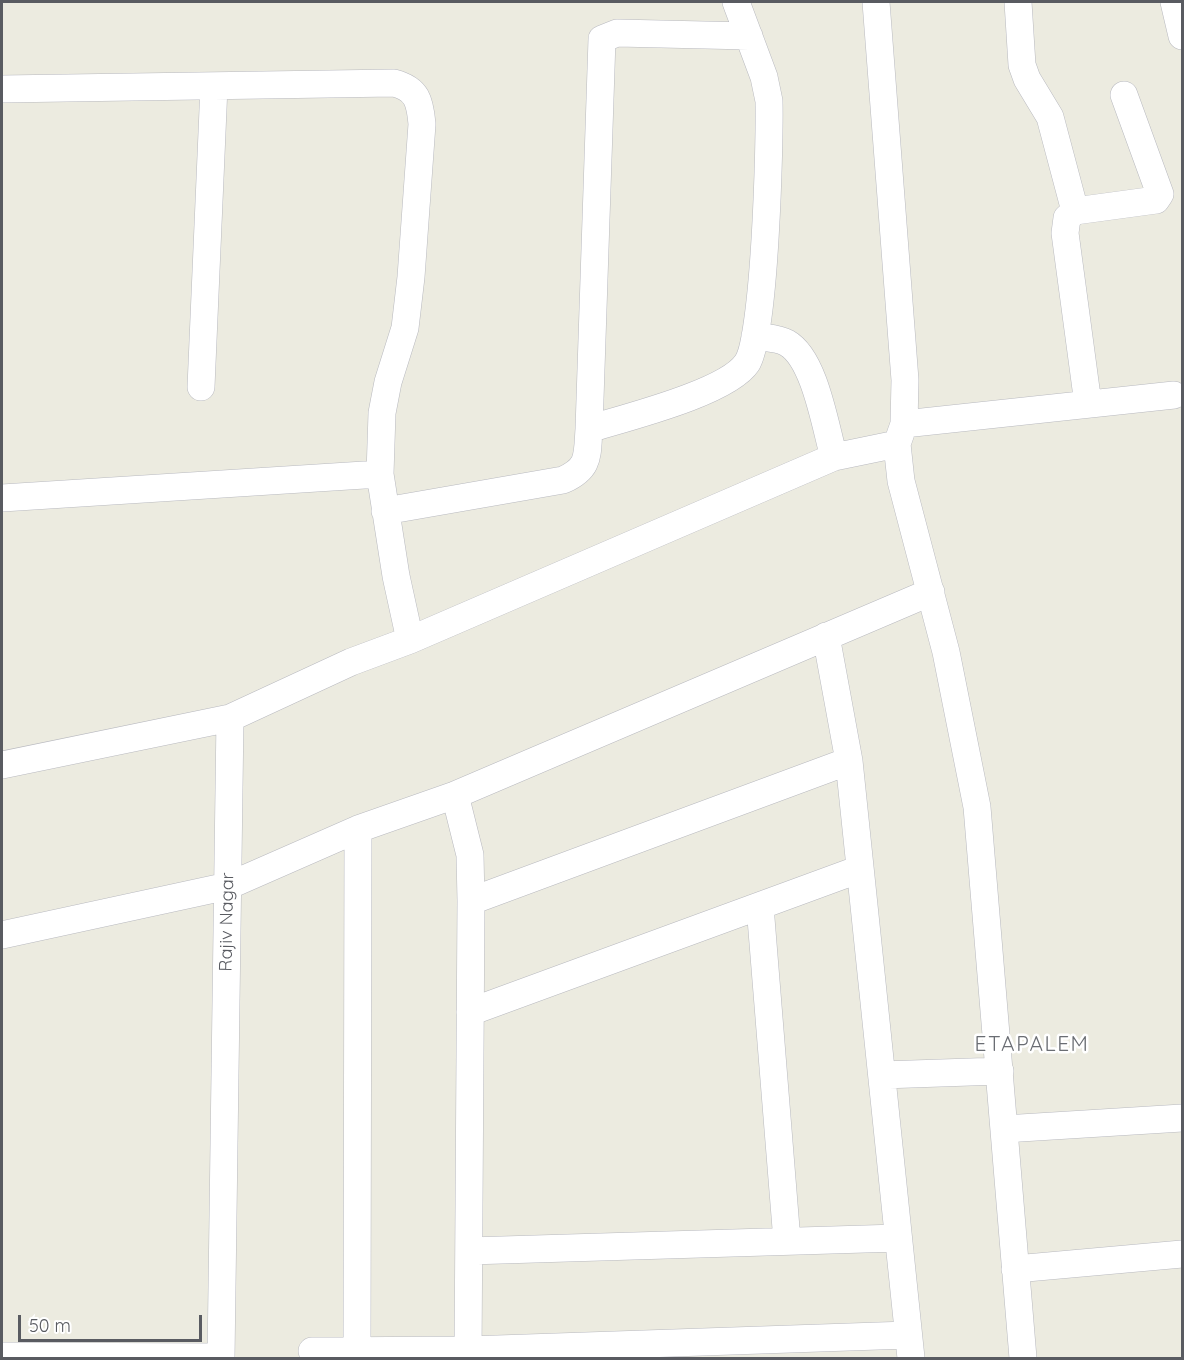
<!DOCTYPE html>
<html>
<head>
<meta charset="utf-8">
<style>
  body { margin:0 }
  #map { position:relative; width:1184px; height:1360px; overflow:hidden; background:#ecebe0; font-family:Quicksand,sans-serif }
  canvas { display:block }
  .frame { position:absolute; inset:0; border:3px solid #595b61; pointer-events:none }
  .scale { position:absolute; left:18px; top:1315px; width:184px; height:27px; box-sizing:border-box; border:3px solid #595b61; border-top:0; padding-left:8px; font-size:18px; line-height:21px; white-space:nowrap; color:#595b61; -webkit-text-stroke:4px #fff; paint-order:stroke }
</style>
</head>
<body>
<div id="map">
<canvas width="1184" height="1360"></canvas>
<div class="frame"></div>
<div class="scale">50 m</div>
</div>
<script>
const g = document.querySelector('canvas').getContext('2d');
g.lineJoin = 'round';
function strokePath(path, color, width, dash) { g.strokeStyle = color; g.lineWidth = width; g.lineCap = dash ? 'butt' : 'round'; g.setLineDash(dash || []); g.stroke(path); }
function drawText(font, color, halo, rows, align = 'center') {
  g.font = font + ' Quicksand,sans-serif'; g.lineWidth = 5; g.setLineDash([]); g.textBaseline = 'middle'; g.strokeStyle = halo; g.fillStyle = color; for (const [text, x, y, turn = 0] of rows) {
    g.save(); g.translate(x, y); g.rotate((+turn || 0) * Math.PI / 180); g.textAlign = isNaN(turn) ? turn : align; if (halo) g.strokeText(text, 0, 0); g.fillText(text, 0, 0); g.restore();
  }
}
const street = new Path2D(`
  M 876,2 L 905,380 L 904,424 L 897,444 L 901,481 L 946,652 L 977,807 L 1023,1358
  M 1018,2 L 1022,65 L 1027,79 L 1050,117 L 1075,211
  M 1174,2 L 1182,36
  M 2,89 L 394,83 C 417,89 420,101 422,124 L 411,277 L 405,328 L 388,382 L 382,413 L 380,474 L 396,576 L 410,640
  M 755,336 C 765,338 778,338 787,343 C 815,359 825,426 834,457
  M 201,387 L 214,86
  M 1088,404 L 1065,233 L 1067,218 L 1075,211 L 1156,200 L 1160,194 L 1124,95
  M 904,424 L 1174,395
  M 589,429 C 624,418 727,393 747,363 C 765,336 770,142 769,101 L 764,77 L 736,2
  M 2,498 L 380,474
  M 385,511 L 563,480 C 590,468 587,456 589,429 L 602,39 L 617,33 L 749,36
  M 826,636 L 849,761
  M 2,765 L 230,718 L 351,662 L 410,640 L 834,457 L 897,444
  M 455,795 L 470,855 L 471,901
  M 760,906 L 787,1241
  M 2,935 L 228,886 L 358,829 L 455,795 L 931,592
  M 470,1012 L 860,869
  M 882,1075 L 1000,1071
  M 1004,1129 L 1182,1118
  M 469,1251 L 898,1238
  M 1015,1269 L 1182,1254
  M 312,1351 L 468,1350 L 908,1335
  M 357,1351 L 358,829
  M 2,1356 L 221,1357
  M 221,1358 L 230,718
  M 468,1358 L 471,901 L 849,761 L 911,1358`);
const streetNames = [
  ["Rajiv Nagar",227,922,-89]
];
const quarterNames = [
  ["ETAPALEM",1032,1045]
];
strokePath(street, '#b8b9bf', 28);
strokePath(street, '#fff', 27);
drawText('18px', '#595b61', '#fff', streetNames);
g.letterSpacing = '1.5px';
drawText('21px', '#6a6d73', '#fff', quarterNames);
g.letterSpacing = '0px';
</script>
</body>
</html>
